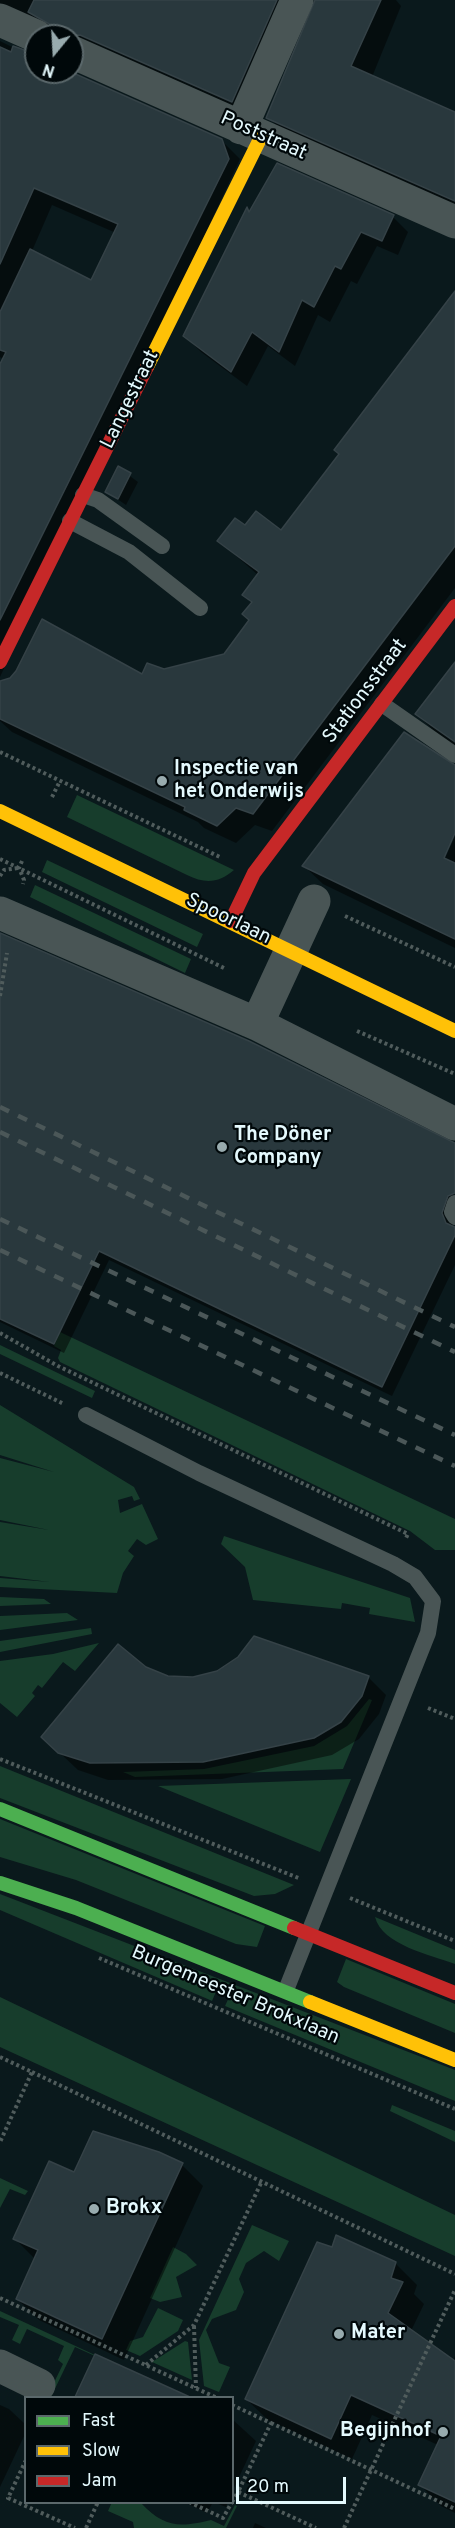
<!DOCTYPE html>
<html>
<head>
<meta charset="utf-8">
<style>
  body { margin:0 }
  #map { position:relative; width:455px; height:2528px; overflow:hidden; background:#0a191c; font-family:Overpass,sans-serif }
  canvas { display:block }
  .legend { position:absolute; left:24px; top:2396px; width:210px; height:108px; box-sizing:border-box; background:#00080a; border:2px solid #5b686b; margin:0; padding:8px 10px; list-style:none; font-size:18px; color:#e4f9fd }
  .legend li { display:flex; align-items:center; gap:12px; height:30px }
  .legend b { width:30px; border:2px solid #5b686b }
  .north { position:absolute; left:24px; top:24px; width:60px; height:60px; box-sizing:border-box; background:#00080a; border:2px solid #5b686b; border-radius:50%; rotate:198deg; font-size:16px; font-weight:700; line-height:24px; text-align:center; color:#e4f9fd }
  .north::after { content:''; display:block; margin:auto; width:21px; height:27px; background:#98abae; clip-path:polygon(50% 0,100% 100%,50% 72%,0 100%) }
  .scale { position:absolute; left:236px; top:2477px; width:110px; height:27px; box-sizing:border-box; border:3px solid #e4f9fd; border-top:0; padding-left:8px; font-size:18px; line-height:21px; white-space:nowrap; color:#e4f9fd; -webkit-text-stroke:4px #00080a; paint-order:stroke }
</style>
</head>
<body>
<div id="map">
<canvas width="455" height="2528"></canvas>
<ul class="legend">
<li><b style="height:8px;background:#4caf50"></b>Fast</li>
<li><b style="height:8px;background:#ffc107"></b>Slow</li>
<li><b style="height:8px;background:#c62828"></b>Jam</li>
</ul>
<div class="north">N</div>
<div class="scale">20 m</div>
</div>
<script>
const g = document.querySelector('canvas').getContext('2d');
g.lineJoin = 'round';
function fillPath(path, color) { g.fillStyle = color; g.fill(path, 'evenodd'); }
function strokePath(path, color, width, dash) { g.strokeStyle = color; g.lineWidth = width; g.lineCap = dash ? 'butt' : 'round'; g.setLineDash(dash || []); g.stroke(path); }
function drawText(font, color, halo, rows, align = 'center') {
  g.font = font + ' Overpass,sans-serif'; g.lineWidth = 4.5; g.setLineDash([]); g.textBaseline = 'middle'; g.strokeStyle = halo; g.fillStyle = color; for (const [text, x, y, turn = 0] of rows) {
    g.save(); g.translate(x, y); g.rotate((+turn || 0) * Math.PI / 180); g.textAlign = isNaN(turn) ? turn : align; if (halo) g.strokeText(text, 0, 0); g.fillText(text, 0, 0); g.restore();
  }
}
const green = new Path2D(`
  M 77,795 L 234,870 C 219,883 205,884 187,875 L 67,817 Z
  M 47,860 L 203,934 L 197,947 L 42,872 Z
  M 35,885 L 191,959 L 185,973 L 30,897 Z
  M 60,1332 L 455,1519 L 455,1550 L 435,1550 L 410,1531 L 60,1362 L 58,1358 L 61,1350 L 54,1346 Z
  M 0,1345 L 95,1391 L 92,1398 L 0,1354 Z
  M 0,1405 L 134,1487 L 140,1499 L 134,1501 L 132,1496 L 118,1500 L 120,1513 L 142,1504 L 158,1539 L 146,1545 L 137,1539 L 128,1551 L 134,1556 L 123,1573 L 117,1593 L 0,1587 L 0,1578 L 50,1582 L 0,1576 L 0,1522 L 49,1530 L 0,1520 L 0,1458 L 54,1472 L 0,1455 Z
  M 224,1536 L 410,1598 L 415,1622 L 369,1614 L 370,1608 L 342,1603 L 341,1609 L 253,1600 L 245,1567 L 221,1544 Z
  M 0,1597 L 44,1599 L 51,1604 L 0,1606 Z
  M 67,1613 L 78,1620 L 0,1630 L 0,1616 Z
  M 91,1628 L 92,1634 L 0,1652 L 0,1641 Z
  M 99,1643 L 75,1671 L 63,1662 L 42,1688 L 38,1685 L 32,1693 L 35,1696 L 17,1717 L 0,1703 L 0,1661 L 53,1654 Z
  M 369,1699 L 372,1700 L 343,1769 L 135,1777 L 123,1772 L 204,1769 L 314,1746 L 347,1726 Z
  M 0,1766 L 294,1885 L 275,1894 L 254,1896 L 0,1798 Z
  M 351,1779 L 320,1852 L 158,1786 Z
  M 0,1819 L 265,1926 L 257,1947 L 236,1944 L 76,1880 L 0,1857 Z
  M 0,1894 L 455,2070 L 455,2101 L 225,2006 L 231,1993 L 218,1987 L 212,2001 L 210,2000 L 0,1910 Z
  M 375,1917 L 455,1950 L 455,1964 C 431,1955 382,1945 375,1917 Z
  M 346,1959 L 455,2004 L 455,2033 L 344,1987 L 337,1982 Z
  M 0,1997 L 455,2215 L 455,2256 L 0,2047 Z
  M 392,2105 L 455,2131 L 455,2142 L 390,2111 Z
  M 0,2178 L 28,2191 L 25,2195 L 10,2189 L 0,2208 Z
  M 252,2225 L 289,2241 L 279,2261 L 264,2251 L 246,2263 L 239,2279 L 244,2292 L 236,2310 L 212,2319 L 206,2330 L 219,2363 L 230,2367 L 219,2392 L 204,2386 L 199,2340 Z
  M 173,2247 L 186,2254 L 197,2265 L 176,2277 L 182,2297 L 160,2302 L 150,2298 Z
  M 158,2308 L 183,2320 L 178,2331 L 140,2356 L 126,2350 L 130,2341 L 143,2337 Z
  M 0,2311 L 95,2355 L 95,2356 L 75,2347 L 51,2397 L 47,2397 L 63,2364 L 58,2360 L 64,2346 L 27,2329 L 20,2344 L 12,2340 L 19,2325 L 0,2317 Z
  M 185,2341 L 188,2342 L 192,2380 L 152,2362 Z
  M 112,2502 L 141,2503 C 164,2527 178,2528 211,2520 L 224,2526 L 235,2505 L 237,2506 L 226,2528 L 134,2528 L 133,2522 L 108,2511 Z`);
const shadow = new Path2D(`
  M 0,0 L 311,0 L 250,119 L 72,36 L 56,36 L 27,20 L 0,36 Z
  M 317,0 L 396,0 L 401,6 L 372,77 L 455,113 L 455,210 L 286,135 L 268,117 Z
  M 0,41 L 28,55 L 36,56 L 36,72 L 71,72 L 222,141 L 240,159 L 0,677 L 0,367 L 4,360 L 0,357 ZM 52,205 L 116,233 L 92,282 L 32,251 Z
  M 247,210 L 250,213 L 393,217 L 408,232 L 398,255 L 377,246 L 357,284 L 351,281 L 330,322 L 318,315 L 295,366 L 268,346 L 247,386 L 201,352 L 185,336 Z
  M 455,294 L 455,588 L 272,831 L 255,825 L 236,843 L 204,828 L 198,822 L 12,732 L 0,721 L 0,682 L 143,676 L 225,655 L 251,620 L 252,603 L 244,595 L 258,575 L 219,541 L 245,527 L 282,532 Z
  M 119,468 L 138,482 L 126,505 L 107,492 Z
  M 455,665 L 455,746 L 436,733 L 417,714 Z
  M 455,829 L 439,864 L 442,865 L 455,836 L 455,948 L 323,884 L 304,866 Z
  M 0,935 L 446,1142 L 455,1143 L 452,1228 L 455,1228 L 455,1265 L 392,1396 L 109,1260 L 64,1353 L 0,1322 Z
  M 145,1668 L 168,1678 L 368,1677 L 386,1695 L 379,1714 L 359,1739 L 332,1755 L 222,1779 L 108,1780 L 78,1770 L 43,1737 Z
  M 182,2165 L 203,2186 L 124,2360 L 39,2320 L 17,2299 L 36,2260 L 15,2239 L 75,2174 Z
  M 395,2263 L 417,2285 L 414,2294 L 424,2304 L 411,2331 L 453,2361 L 455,2356 L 455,2513 L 441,2506 L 420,2485 L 438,2445 L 372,2415 L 352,2459 L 268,2420 L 246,2399 Z
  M 96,2356 L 186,2398 L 77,2398 Z
  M 0,2405 L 9,2409 L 26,2425 L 26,2432 L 0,2487 Z
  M 232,2419 L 256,2441 L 232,2492 Z
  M 184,2502 L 213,2502 L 207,2513 Z
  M 213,2502 L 228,2502 L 226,2507 Z
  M 255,2523 L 266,2528 L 253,2528 Z`);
const building = new Path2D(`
  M 34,0 L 277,0 L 232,102 L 80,35 L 54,36 L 51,25 L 28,12 Z
  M 315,0 L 381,0 L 351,66 L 455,112 L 455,201 L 266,118 Z
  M 13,46 L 36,54 L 36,72 L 71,72 L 222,139 L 229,159 L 0,620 L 0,364 L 6,352 L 0,350 L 0,312 L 30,249 L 91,280 L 118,224 L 34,188 L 0,264 L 0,47 L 11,52 Z
  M 277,163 L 394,215 L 382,241 L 361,232 L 341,269 L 335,266 L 314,307 L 302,300 L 279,352 L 252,332 L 231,372 L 183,336 L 247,207 L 249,212 Z
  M 455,291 L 455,546 L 253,814 L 236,808 L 217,826 L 184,810 L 185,807 L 0,719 L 0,681 L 10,678 L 16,671 L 42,619 L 142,674 L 147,663 L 164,669 L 224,654 L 249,620 L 242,614 L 252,602 L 242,595 L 259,572 L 217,541 L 235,518 L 245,525 L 256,511 L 281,530 L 339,454 L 334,450 Z
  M 118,466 L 131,473 L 118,499 L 105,492 Z
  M 455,662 L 455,742 L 415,714 Z
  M 404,732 L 455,765 L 455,833 L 444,858 L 455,863 L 455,939 L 302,866 Z
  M 0,933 L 249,1041 L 455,1143 L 455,1193 L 448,1196 L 442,1213 L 446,1223 L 455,1227 L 455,1235 L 382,1387 L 99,1251 L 54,1344 L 0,1319 Z
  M 254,1636 L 369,1676 L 362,1696 L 341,1722 L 314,1738 L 203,1762 L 90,1763 L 58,1753 L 41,1737 L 118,1644 L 146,1667 L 168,1676 L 193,1677 L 217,1671 L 238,1657 Z
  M 93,2131 L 159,2152 L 183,2163 L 102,2339 L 16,2299 L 38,2250 L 13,2239 L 49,2161 L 74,2172 Z
  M 336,2235 L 396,2262 L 391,2278 L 403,2282 L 388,2313 L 455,2361 L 455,2502 L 418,2485 L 441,2436 L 351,2395 L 331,2439 L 245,2399 L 317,2242 L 332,2247 Z
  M 95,2354 L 190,2397 L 75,2397 Z`);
const path = new Path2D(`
  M 0,752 L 222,858
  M 52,797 L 60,781
  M 0,859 L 226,969
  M 22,861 L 19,868 L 24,880 L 23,884
  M 0,876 L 4,870 L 18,868
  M 345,916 L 455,967
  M 0,996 L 7,953
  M 357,1031 L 455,1074
  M 0,1333 L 58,1366 L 408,1534 L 405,1540
  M 0,1373 L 64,1404
  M 428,1708 L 455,1719
  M 0,1759 L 301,1879
  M 350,1898 L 455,1941
  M 99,1958 L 455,2109
  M 0,2057 L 32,2072 L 0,2142
  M 32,2072 L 455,2274
  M 0,2298 L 217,2398
  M 194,2326 L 196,2388
  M 146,2365 L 194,2325 L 261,2183
  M 232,2405 L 271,2423 L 238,2492
  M 271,2423 L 455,2509
  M 26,2460 L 8,2498 L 75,2528
  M 189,2502 L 223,2518 L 232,2502
  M 232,2502 L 238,2492 L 316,2528
  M 86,2528 L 98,2502
  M 344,2528 L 455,2290`);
const lane = new Path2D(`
  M 83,495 L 98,500 L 162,546
  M 70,521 L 129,552 L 200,608
  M 382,704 L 455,755
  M 455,1203 L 452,1212 L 455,1217
  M 86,1415 L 199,1473 L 393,1564 L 415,1577 L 433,1601 L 428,1633 L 286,1990`);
const street = new Path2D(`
  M 0,20 L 36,36
  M 72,52 L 455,222
  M 241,128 L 297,0
  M 0,913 L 257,1024 L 455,1124
  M 257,1024 L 314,901
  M 0,2366 L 39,2385`);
const fast = new Path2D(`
  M 0,1809 L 294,1928
  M 0,1883 L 76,1908 L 310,2002`);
const slow = new Path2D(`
  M 147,367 L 261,137
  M 0,811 L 455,1031
  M 310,2002 L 455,2060`);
const jam = new Path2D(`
  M 0,662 L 147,367
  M 231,921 L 254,873 L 455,606
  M 294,1928 L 455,1993`);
const rail = new Path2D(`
  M 0,1107 L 455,1327
  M 0,1132 L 455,1352
  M 0,1219 L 455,1435
  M 0,1250 L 455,1466`);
const markers = [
  [162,781,6,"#98abae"],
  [222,1147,6,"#98abae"],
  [94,2209,6,"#98abae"],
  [339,2334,6,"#98abae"],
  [443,2432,6,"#98abae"]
];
const streetNames = [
  ["Poststraat",263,137,24],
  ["Langestraat",131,400,-64],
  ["Stationsstraat",366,692,-53],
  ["Spoorlaan",228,920,26],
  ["Burgemeester Brokxlaan",235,1996,23]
];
const poiNames = [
  ["Inspectie van",174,770],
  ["het Onderwijs",174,793],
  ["The Döner",234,1136],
  ["Company",234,1159],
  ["Brokx",106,2209],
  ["Mater",351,2334],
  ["Begijnhof",431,2432,"right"]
];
fillPath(green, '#173d2c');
fillPath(shadow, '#0007');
fillPath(building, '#29383d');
strokePath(building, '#354247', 1.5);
strokePath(path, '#505c5c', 4, [3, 3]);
strokePath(lane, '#495555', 16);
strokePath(street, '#495555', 33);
strokePath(fast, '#4caf50', 14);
strokePath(slow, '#ffc107', 14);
strokePath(jam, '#c62828', 14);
strokePath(rail, '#4b5758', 4.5, [10, 10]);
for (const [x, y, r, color] of markers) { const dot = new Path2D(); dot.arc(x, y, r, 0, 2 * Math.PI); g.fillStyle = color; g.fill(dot); strokePath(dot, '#00080a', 2); }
drawText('20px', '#e4f9fd', '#00080a', streetNames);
drawText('bold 20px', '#e4f9fd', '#00080a', poiNames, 'left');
</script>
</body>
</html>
